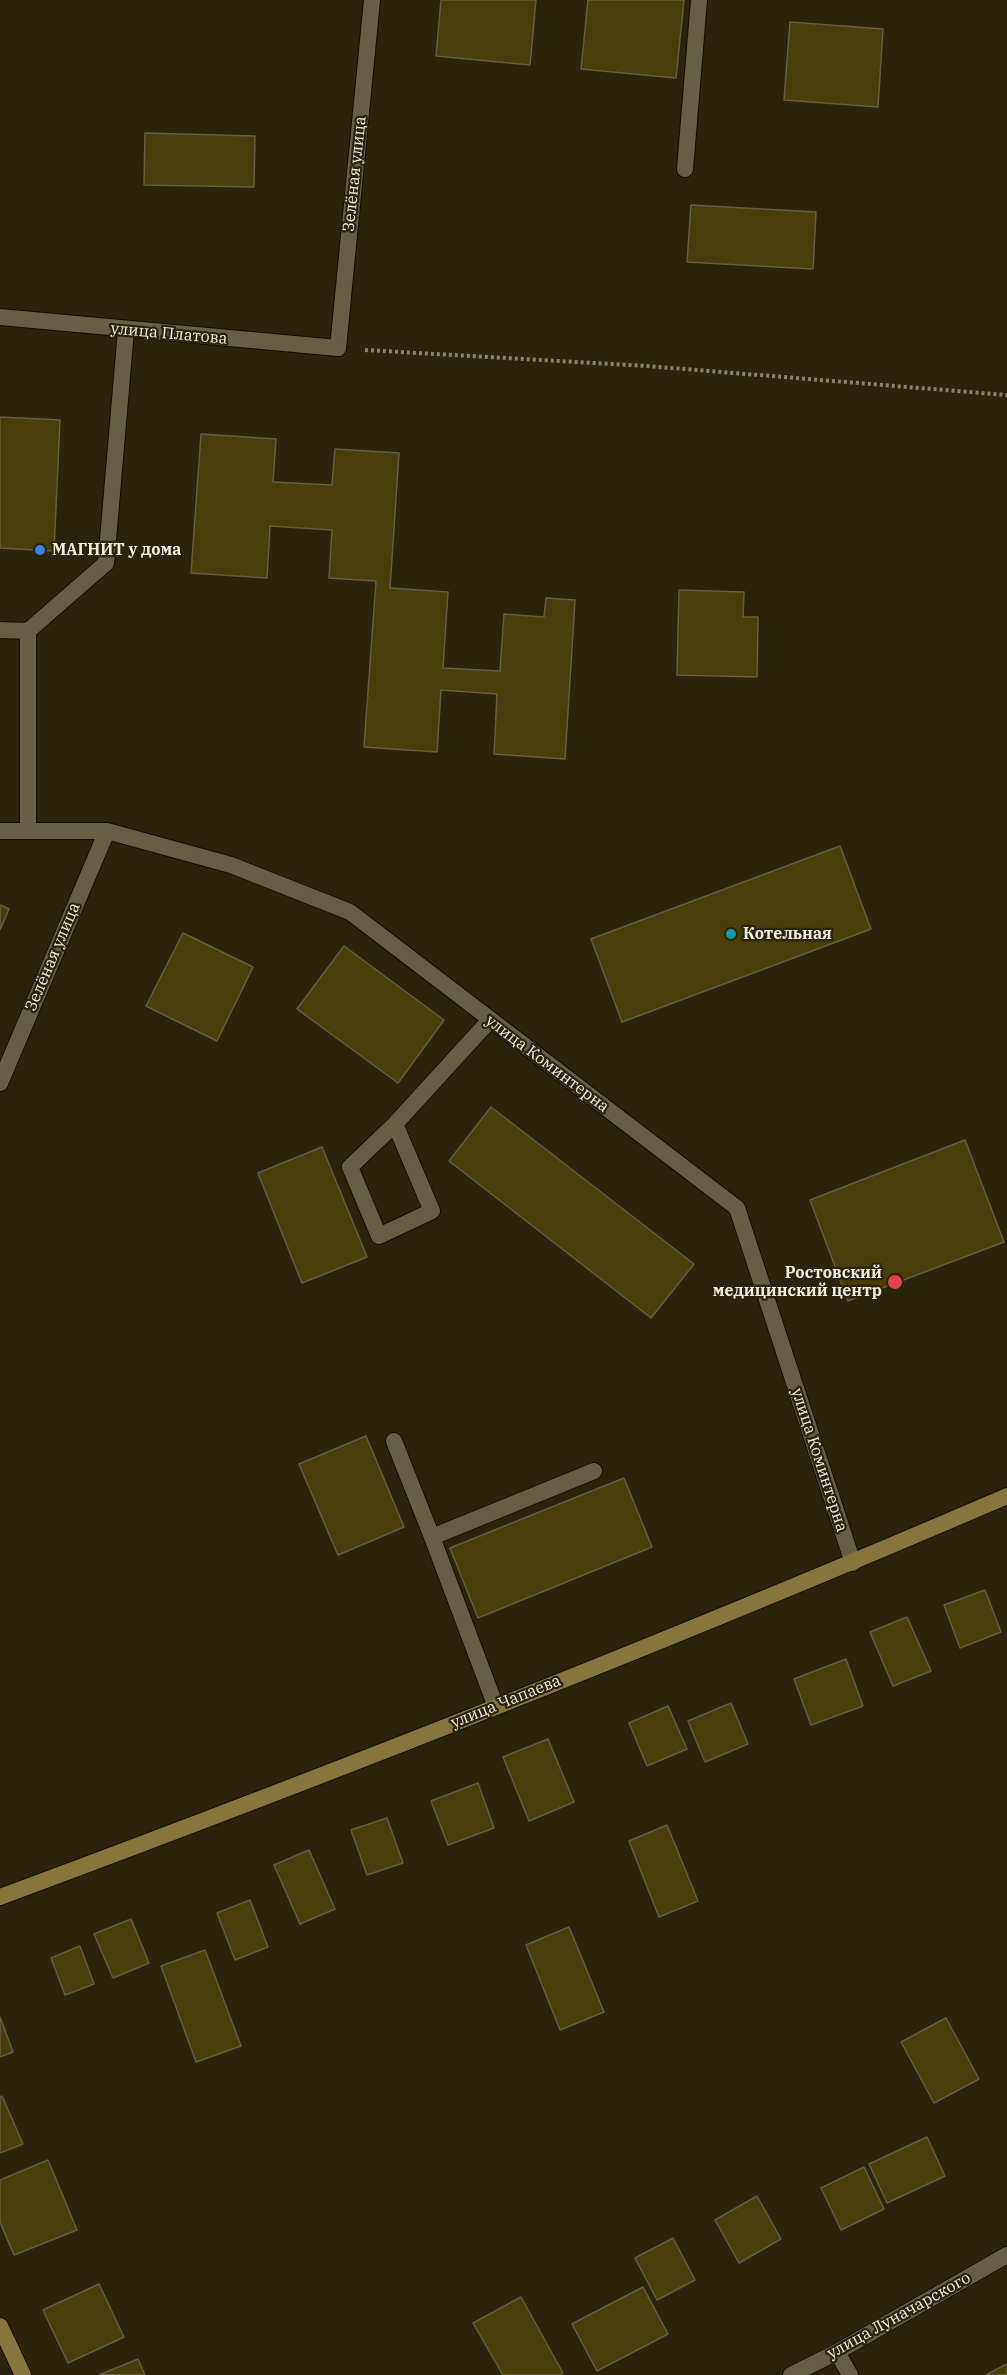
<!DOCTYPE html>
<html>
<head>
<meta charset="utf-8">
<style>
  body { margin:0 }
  canvas { display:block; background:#2a240d }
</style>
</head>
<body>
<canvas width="1007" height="2375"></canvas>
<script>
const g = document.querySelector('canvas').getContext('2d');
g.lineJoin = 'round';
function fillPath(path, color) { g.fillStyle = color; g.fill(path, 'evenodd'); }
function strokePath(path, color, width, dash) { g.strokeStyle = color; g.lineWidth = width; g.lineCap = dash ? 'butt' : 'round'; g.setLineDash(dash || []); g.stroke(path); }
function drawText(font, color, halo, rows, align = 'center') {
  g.font = font + ' "IBM Plex Serif",serif'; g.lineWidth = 4.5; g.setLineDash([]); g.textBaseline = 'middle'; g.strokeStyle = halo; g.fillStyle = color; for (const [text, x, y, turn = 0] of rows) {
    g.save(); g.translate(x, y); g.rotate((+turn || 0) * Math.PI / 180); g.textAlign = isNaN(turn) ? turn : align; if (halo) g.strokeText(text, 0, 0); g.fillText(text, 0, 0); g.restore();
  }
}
const building = new Path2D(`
  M 441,0 L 536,0 L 530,65 L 436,56 Z
  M 588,0 L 684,0 L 676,78 L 581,69 Z
  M 790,22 L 883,29 L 878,107 L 784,100 Z
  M 145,133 L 255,136 L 254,187 L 144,185 Z
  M 691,205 L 816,212 L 813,269 L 687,262 Z
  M 0,417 L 60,420 L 54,551 L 0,548 Z
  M 201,434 L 276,439 L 273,482 L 332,485 L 335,449 L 399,453 L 390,588 L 448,592 L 443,668 L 500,671 L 504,614 L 544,617 L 546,598 L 575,600 L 565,759 L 494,754 L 497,694 L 441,690 L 437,752 L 364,747 L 376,581 L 329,578 L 332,530 L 270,526 L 267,578 L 191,573 Z
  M 679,590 L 744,592 L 743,617 L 758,617 L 757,677 L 677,675 Z
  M 840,846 L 871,929 L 622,1022 L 591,939 Z
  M 0,905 L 9,909 L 0,930 Z
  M 183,933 L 253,967 L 217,1041 L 146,1006 Z
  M 344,946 L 444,1020 L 398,1083 L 297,1009 Z
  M 491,1107 L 694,1264 L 651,1318 L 449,1161 Z
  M 965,1140 L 1004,1242 L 848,1301 L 810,1200 Z
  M 322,1147 L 367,1257 L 302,1283 L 258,1173 Z
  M 366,1436 L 404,1527 L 338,1555 L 299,1464 Z
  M 624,1478 L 652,1547 L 478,1618 L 450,1548 Z
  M 985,1590 L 1001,1632 L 960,1648 L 944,1605 Z
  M 907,1617 L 931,1671 L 893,1686 L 870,1632 Z
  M 846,1659 L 863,1706 L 811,1725 L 794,1679 Z
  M 731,1703 L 748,1744 L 705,1762 L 688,1721 Z
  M 668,1706 L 687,1749 L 647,1766 L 629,1723 Z
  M 548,1739 L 574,1802 L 529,1821 L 503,1757 Z
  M 478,1783 L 494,1828 L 448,1845 L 431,1801 Z
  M 387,1818 L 403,1863 L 367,1875 L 351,1830 Z
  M 667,1825 L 698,1901 L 659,1917 L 629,1841 Z
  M 309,1850 L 335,1909 L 300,1924 L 274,1865 Z
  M 250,1900 L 268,1947 L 235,1960 L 217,1913 Z
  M 131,1919 L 149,1963 L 113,1978 L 94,1934 Z
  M 569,1927 L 604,2012 L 560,2030 L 526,1945 Z
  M 80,1946 L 94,1984 L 65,1995 L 51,1958 Z
  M 205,1950 L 241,2046 L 196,2062 L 161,1966 Z
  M 0,2017 L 13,2052 L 0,2057 Z
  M 946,2018 L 979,2079 L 934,2103 L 901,2042 Z
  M 2,2096 L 23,2144 L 0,2153 L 0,2097 Z
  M 927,2137 L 945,2176 L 887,2203 L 869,2164 Z
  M 48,2160 L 77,2230 L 14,2255 L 0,2222 L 0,2180 Z
  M 864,2167 L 884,2209 L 841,2230 L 821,2188 Z
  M 757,2196 L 781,2239 L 739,2263 L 715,2220 Z
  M 673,2238 L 695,2280 L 657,2300 L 635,2258 Z
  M 99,2284 L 124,2337 L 68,2363 L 43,2310 Z
  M 643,2287 L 668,2334 L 597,2371 L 572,2324 Z
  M 521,2297 L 563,2373 L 560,2375 L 503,2375 L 473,2323 Z
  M 138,2359 L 145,2375 L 99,2375 Z
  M 1007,2364 L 1007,2375 L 986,2375 Z`);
const path = new Path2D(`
  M 365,350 L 647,366 L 1007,395`);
const service = new Path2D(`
  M 0,630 L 28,631 L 28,831
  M 28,631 L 106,563 L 126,330
  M 395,1124 L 432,1211 L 379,1236 L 350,1167 L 395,1124 L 490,1020
  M 394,1441 L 432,1537 L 496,1707
  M 432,1537 L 594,1471`);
const minor = new Path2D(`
  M 685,169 L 699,0
  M 338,348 L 372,0
  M 0,831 L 107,831 L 231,865 L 350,912 L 737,1208 L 853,1563
  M 0,1083 L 107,831
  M 837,2352 L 850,2375
  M 791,2375 L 837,2352 L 1007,2255`);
const tertiary = new Path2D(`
  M 0,317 L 338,348`);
const secondary = new Path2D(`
  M 0,1897 C 339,1771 675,1639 1007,1496
  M 0,2326 L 23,2375`);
const markers = [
  [40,550,6,"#3f7fe0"],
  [731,934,6,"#0f9aa8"],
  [895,1282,8,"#e0444e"]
];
const streetNames = [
  ["Зелёная улица",355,174,-84],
  ["улица Платова",169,334,5],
  ["Зелёная улица",53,957,-67],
  ["улица Коминтерна",547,1064,37],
  ["улица Коминтерна",819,1460,72],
  ["улица Чапаева",506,1702,-22],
  ["улица Луначарского",899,2316,-29]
];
const poiNames = [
  ["МАГНИТ у дома",52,550],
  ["Котельная",743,934],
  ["Ростовский",882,1273,"right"],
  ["медицинский центр",882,1291,"right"]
];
fillPath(building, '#493e07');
strokePath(building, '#645e45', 1.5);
strokePath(service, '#120d00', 18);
strokePath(minor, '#120d00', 18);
strokePath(tertiary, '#120d00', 18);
strokePath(secondary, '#120d00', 18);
strokePath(path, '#87836f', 4, [3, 3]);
strokePath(service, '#655f46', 16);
strokePath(minor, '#655f46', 16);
strokePath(tertiary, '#655f46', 16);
strokePath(secondary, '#87753e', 16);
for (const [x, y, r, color] of markers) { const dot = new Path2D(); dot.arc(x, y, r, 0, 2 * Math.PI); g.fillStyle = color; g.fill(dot); strokePath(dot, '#2a240d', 2); }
drawText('16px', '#f1eedf', '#2a240d', streetNames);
drawText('bold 16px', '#f1eedf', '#2a240d', poiNames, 'left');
</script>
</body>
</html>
